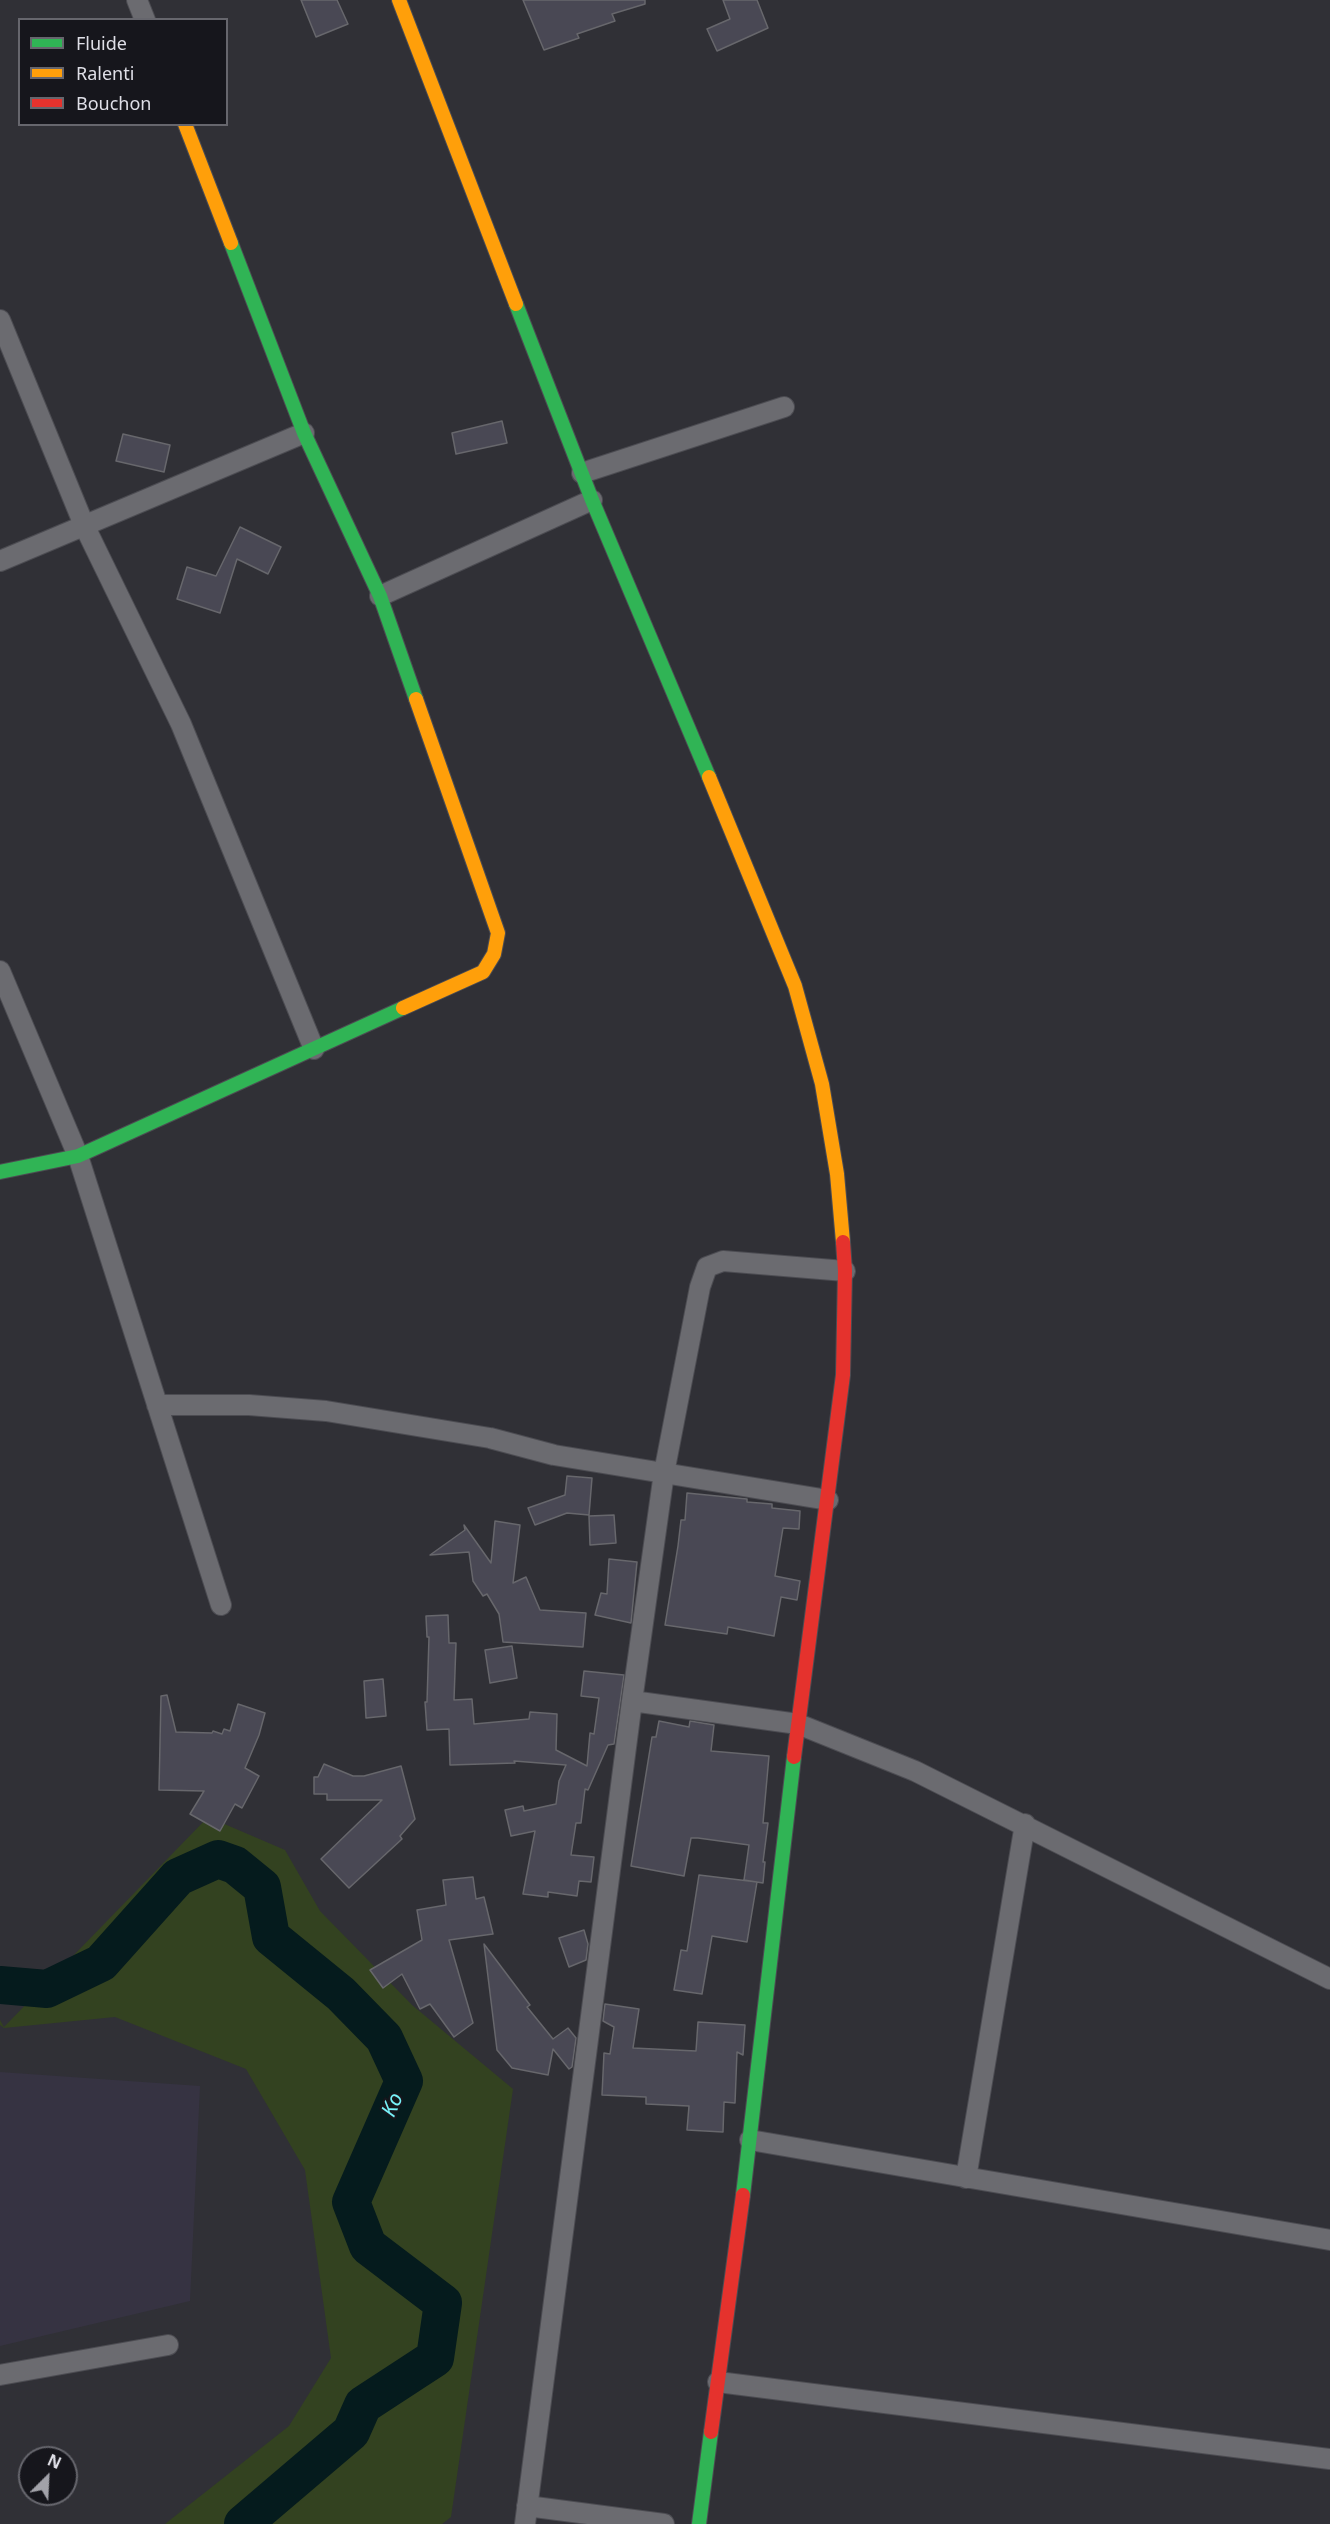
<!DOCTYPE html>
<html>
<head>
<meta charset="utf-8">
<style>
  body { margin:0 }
  #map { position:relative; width:1330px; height:2524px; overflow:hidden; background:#303036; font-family:"Noto Sans",sans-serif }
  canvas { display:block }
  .legend { position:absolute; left:18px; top:18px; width:210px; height:108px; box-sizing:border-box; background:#16161c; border:2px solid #66666d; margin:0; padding:8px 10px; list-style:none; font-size:18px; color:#dfdfe7 }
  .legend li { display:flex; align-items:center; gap:12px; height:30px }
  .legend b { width:30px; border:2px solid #66666d }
  .north { position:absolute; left:18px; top:2446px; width:60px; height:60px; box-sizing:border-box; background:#16161c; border:2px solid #66666d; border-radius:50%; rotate:24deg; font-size:16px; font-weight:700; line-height:24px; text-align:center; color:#dfdfe7 }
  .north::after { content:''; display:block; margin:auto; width:21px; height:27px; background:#a2a2a9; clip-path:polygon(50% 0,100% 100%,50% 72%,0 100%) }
</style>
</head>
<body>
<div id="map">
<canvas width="1330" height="2524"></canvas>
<ul class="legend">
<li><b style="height:8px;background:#30b455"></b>Fluide</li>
<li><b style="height:8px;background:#ff9f0a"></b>Ralenti</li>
<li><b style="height:8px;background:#e5322d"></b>Bouchon</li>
</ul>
<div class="north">N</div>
</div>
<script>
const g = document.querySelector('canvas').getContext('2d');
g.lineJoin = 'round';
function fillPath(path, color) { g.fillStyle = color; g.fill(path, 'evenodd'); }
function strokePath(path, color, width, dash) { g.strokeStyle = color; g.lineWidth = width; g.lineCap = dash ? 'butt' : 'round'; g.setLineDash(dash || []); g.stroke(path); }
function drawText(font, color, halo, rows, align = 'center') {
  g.font = font + ' "Noto Sans",sans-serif'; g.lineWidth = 4.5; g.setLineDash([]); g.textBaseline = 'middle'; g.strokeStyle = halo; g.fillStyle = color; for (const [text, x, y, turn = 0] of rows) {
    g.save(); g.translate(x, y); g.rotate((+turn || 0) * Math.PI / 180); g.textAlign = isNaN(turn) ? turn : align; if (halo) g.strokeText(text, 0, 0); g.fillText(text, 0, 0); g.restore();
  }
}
const education = new Path2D(`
  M 0,2072 L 200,2086 L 190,2301 L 0,2346 Z`);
const green = new Path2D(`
  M 208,1817 L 285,1850 L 320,1911 L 412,2005 L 513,2089 L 451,2517 L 442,2524 L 165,2524 L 289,2426 L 331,2358 L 305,2170 L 246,2069 L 115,2017 L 4,2028 L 0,2025 L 0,2020 L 4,2027 Z`);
const river = new Path2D(`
  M 0,1985 L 47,1989 L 101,1963 L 178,1877 L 218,1859 L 235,1865 L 262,1887 L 271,1937 L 341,1994 L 384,2038 L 404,2081 L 351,2202 L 368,2246 L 443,2303 L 435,2358 L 363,2405 L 351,2432 L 243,2524`);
const building = new Path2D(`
  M 301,0 L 337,0 L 348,24 L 316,37 Z
  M 523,0 L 645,0 L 645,4 L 612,14 L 615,21 L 577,34 L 579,38 L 544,50 Z
  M 723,0 L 757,0 L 768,28 L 717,51 L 707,29 L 730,19 Z
  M 502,421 L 507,443 L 456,454 L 452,433 Z
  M 123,434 L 170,445 L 164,472 L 116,461 Z
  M 240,527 L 281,547 L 268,574 L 237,559 L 220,613 L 177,599 L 187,567 L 216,576 Z
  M 567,1476 L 592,1478 L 589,1515 L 567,1513 L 535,1525 L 528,1508 L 565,1495 Z
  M 687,1493 L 747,1499 L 747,1502 L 772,1504 L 772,1508 L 800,1511 L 799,1529 L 783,1528 L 775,1576 L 800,1581 L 797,1600 L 781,1597 L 774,1636 L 728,1627 L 727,1634 L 665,1625 L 678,1546 L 681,1520 L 685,1520 Z
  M 614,1515 L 616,1543 L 590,1545 L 589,1516 Z
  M 495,1521 L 520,1525 L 513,1583 L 526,1577 L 540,1610 L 586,1613 L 583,1647 L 503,1642 L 499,1614 L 487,1594 L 483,1596 L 473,1581 L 469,1552 L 430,1555 L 465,1530 L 464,1525 L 491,1563 Z
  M 609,1559 L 637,1562 L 631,1623 L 595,1615 L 601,1593 L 607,1594 Z
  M 448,1615 L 449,1643 L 456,1643 L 454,1700 L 472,1699 L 474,1724 L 529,1719 L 530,1712 L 557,1714 L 556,1750 L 587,1766 L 590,1733 L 594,1734 L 599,1698 L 581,1696 L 584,1671 L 624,1675 L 614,1744 L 608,1745 L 588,1790 L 585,1789 L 581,1823 L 576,1823 L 571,1855 L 594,1857 L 591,1882 L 579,1881 L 577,1896 L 548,1892 L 548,1897 L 523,1894 L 535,1831 L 511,1836 L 505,1810 L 523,1806 L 524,1811 L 556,1804 L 559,1781 L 566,1765 L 514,1761 L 515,1763 L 450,1765 L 449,1729 L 427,1730 L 425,1702 L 427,1702 L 429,1637 L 427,1637 L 426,1616 Z
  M 512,1646 L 517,1678 L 490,1683 L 485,1650 Z
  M 383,1679 L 386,1716 L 366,1718 L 364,1681 Z
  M 167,1695 L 176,1732 L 212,1733 L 213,1731 L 222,1734 L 224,1729 L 230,1731 L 238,1704 L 265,1713 L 259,1735 L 245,1768 L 259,1776 L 242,1808 L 235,1804 L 220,1831 L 190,1814 L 204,1791 L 159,1790 L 161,1696 Z
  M 659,1721 L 689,1727 L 690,1721 L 714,1725 L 711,1751 L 769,1756 L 763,1823 L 768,1823 L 763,1862 L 765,1862 L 763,1883 L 744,1880 L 749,1845 L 698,1838 L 691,1838 L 684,1876 L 631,1866 L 652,1737 L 656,1737 Z
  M 324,1764 L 353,1776 L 364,1776 L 401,1766 L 415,1819 L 400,1836 L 402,1839 L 349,1888 L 321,1859 L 382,1800 L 327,1800 L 327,1794 L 314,1794 L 314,1777 L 318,1777 Z
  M 699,1875 L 757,1882 L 747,1942 L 712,1936 L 702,1994 L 674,1990 L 681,1950 L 687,1951 Z
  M 473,1877 L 476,1899 L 484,1897 L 493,1934 L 449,1940 L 473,2023 L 454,2037 L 430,2004 L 420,2009 L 402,1974 L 383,1988 L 370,1970 L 422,1940 L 417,1910 L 446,1905 L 443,1880 Z
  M 584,1930 L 588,1944 L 586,1960 L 569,1967 L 559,1938 Z
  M 484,1944 L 530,2005 L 527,2007 L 553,2039 L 568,2028 L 576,2038 L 572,2067 L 569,2069 L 553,2049 L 548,2075 L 512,2068 L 497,2050 Z
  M 605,2004 L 639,2009 L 633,2048 L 696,2051 L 698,2022 L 745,2025 L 743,2055 L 737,2052 L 735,2103 L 724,2102 L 723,2132 L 687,2130 L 689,2106 L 646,2104 L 646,2097 L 602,2095 L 604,2053 L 610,2054 L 614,2027 L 603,2021 Z`);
const street = new Path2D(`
  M 137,0 L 145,20
  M 0,320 L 84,525 L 181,724 L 314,1049
  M 582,473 L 784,407
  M 0,561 L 304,433
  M 380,596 L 592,500
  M 0,971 L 78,1156 L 221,1605
  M 157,1405 L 249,1405 L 326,1411 L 490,1438 L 554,1455 L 828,1500
  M 632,1701 L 798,1724 L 915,1771 L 1330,1979
  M 750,2140 L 1330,2240
  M 966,2178 L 1025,1824
  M 0,2375 L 168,2345
  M 718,2382 L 1330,2459
  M 527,2506 L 664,2524
  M 525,2524 L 632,1701 L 664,1473 L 700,1287 L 707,1267 L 723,1261 L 845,1271`);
const fast = new Path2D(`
  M 231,243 L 304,433 L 380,596 L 416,699
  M 516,304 L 592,500 L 709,777
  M 0,1172 L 78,1156 L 403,1008
  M 743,2195 L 794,1757
  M 699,2524 L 711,2432`);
const slow = new Path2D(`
  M 399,0 L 516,304
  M 185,124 L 231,243
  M 709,777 L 795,986 L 822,1084 L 837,1174 L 843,1242
  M 403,1008 L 483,972 L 494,954 L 498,933 L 416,699`);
const jam = new Path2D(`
  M 794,1757 L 843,1375 L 845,1271 L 843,1242
  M 711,2432 L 743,2195`);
const waterNames = [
  ["Ko",393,2105,-66]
];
fillPath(education, '#363342');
fillPath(green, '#334220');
strokePath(river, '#051b1d', 38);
fillPath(building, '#494854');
strokePath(building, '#67676c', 1.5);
strokePath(street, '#4c4c52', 22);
strokePath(fast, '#4c4c52', 16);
strokePath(slow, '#4c4c52', 16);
strokePath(jam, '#4c4c52', 16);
strokePath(street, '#6b6b70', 20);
strokePath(fast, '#30b455', 14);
strokePath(slow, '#ff9f0a', 14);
strokePath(jam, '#e5322d', 14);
drawText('italic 21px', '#77f1f8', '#16161c', waterNames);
</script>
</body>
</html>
